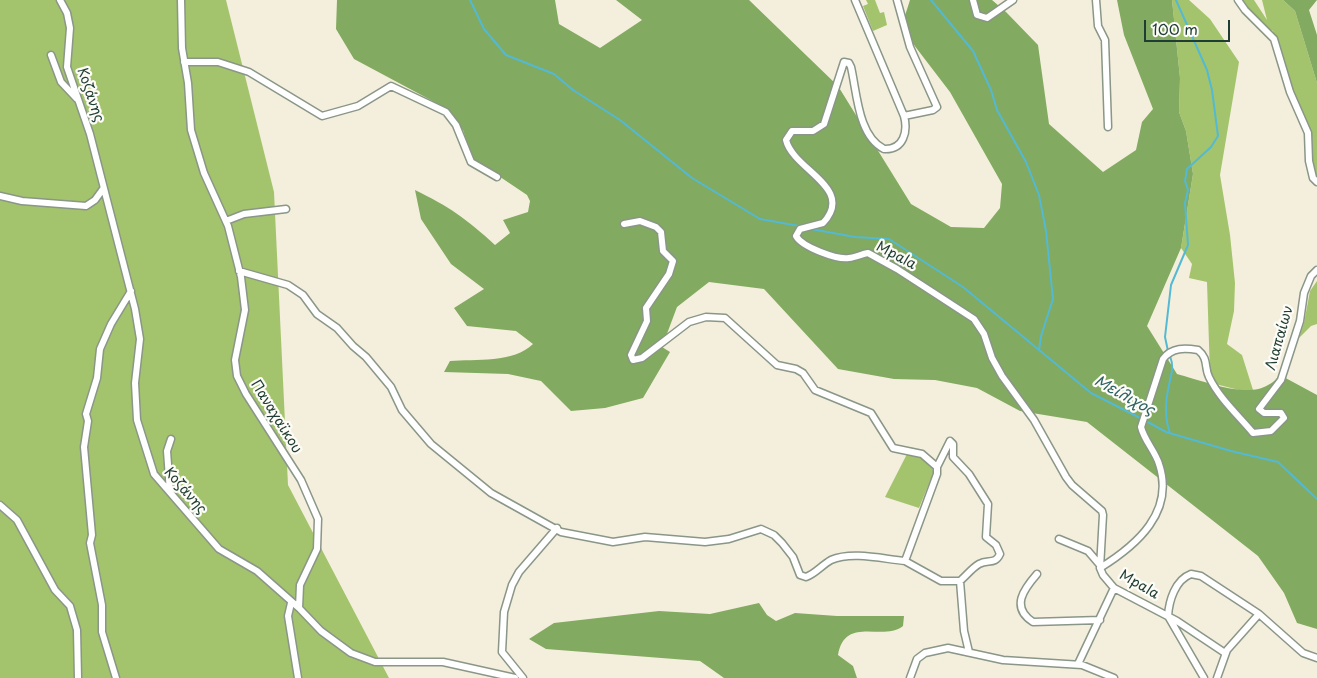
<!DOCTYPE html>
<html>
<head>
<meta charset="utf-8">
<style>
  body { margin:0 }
  #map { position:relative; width:1317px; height:678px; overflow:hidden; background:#f4efdc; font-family:"Playpen Sans",sans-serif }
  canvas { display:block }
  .scale { position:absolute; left:1144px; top:20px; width:86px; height:22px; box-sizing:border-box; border:2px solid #1f3d34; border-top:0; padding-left:6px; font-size:15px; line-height:18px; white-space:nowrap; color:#1f3d34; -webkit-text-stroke:4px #fdfcf7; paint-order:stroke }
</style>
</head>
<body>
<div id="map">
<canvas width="1317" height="678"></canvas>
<div class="scale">100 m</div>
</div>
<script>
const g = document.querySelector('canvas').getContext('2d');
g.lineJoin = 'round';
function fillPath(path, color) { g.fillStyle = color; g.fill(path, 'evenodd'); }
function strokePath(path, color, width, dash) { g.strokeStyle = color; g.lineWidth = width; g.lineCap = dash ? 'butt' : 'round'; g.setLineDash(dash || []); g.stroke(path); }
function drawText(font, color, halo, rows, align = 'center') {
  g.font = font + ' "Playpen Sans",sans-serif'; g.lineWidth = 4.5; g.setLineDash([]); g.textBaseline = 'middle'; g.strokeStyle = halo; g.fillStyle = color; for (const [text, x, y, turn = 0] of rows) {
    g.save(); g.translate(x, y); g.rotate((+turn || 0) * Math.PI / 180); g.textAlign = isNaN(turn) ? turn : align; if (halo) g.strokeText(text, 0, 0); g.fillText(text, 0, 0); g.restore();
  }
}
const green = new Path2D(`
  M 0,0 L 226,0 L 274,192 L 288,485 L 389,678 L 0,678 Z
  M 866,0 L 875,0 L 880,13 L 884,12 L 887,25 L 873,31 L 863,6 L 868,4 Z
  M 1172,0 L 1189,0 L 1210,19 L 1239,62 L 1220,175 L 1230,235 L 1235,283 L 1234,311 L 1227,344 L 1242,355 L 1253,390 L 1239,390 L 1215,384 L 1210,375 L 1207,282 L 1189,278 L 1192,264 L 1181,248 L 1193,174 L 1186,131 L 1179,112 L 1180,78 Z
  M 1234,0 L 1254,0 L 1267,20 L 1262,0 L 1283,0 L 1295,11 L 1317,83 L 1317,178 L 1312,163 L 1312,133 L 1292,90 L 1273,31 L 1245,15 Z
  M 1317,281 L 1317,324 L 1311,326 L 1299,338 L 1304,323 L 1310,291 Z
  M 907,454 L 920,454 L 935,469 L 919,508 L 885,497 Z`);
const forest = new Path2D(`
  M 337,0 L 555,0 L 559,24 L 600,48 L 642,20 L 616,0 L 749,0 L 838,86 L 911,204 L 951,227 L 984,228 L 1000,208 L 1002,184 L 950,92 L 901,28 L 910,0 L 992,0 L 1006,12 L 1038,45 L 1049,124 L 1103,172 L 1136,150 L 1142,122 L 1153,109 L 1124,35 L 1117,0 L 1172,0 L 1180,78 L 1179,112 L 1186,131 L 1193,174 L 1181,248 L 1147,326 L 1177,374 C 1201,380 1246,399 1268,385 C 1273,383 1277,378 1280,375 L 1317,395 L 1317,629 L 1297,623 L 1284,593 L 1258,556 L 1087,422 L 1020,411 L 977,388 L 935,380 L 894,379 L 838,369 L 764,289 L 709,282 L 677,307 L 662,347 L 670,352 L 643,398 L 605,408 L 571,411 L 541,381 L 508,374 L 444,372 L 450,361 C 475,359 514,363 533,344 L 516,331 L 467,326 L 454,308 L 484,289 L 451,264 L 421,219 L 415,190 C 448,206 467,219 495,245 L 510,233 L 503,220 L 528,212 L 530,201 L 527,195 L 472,158 L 463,130 L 446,116 L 440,105 L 354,59 L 336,29 Z
  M 1283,0 L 1317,0 L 1309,10 L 1317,35 L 1317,83 L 1295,11 Z
  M 759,603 L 767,615 L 776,621 L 795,613 L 837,616 L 904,616 L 903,626 C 883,642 845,615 838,655 L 853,666 L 857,678 L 724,678 L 700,661 L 546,649 L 529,639 L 554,623 L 659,611 L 710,614 Z`);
const stream = new Path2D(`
  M 470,0 L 484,29 L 506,55 L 554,74 L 573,90 L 620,120 L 692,178 L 760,219 L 799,226
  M 931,0 L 973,51 L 991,90 L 997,110 L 1026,162 L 1039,195 L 1046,231 L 1053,299 L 1041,336 L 1039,350
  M 811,229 L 855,237 L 889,239 L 963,287 L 1091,393 L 1142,419
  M 1168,351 L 1165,337 L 1171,285 L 1188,245 L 1185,203 L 1188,190 L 1185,181 L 1187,169 L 1211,147 L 1218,136 L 1212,90 L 1207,70 L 1176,0
  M 1170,356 C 1175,369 1170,377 1168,390 C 1165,403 1165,420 1170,433
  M 1146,421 L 1166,432 L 1231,451 L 1278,462 L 1317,499`);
const minor = new Path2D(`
  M 60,0 L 67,13 L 70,28 L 67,67 L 90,134 L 135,309 L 140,339 L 135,383 L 137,420 L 154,474 L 219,549 L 257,571 L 299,608 L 321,631 L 351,653 L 375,662 L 443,662 L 515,678
  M 181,0 L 182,48 L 188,83 L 191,130 L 204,173 L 228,226 L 241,277 L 245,310 L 235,360 L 237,376 L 246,394 L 301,480 L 318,519 L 317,549 L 300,585 L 299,608
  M 855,0 L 904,116 C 908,131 904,150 884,149 C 858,136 857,93 851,67 L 849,63 L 844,62 L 824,124 L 813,131 L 792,131 L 786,140 C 793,170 856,188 823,223 L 800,229 L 796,236 C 802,247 837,260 849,258 C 856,257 862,254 868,253 L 897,269 L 974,319 L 984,334 L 992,358 L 1002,376 L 1034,420 L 1066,477 L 1072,485 L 1102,511 L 1103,515 L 1100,568 L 1103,575 L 1114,588 L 1177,621 L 1225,653
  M 897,0 L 910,47 L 937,107 L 933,110 L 904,116
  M 973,0 L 977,15 L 987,18 L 1013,0
  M 1096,0 L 1098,26 L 1105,40 L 1108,127
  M 1238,0 L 1245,10 L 1274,39 L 1290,92 L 1308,133 L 1309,161 L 1313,178 L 1317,182
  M 51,55 L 61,82 L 77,99
  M 184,62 L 218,62 L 249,72 L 322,116 L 358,106 L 391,86 L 446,112 L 456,125 L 471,162 L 497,177
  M 0,196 L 22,201 L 86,206 L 95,200 L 103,189
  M 226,221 L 244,214 L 286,209
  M 624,224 L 640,221 L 656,227 L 661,232 L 663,251 L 673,261 L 669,274 L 646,308 L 647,321 L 631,355 L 633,360 L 642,358 L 689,322 L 706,317 L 725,318 L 777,365 L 796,369 L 803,373 L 815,390 L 871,413 L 893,448 L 922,454 L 937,467
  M 239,271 L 288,285 L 303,295 L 317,314 L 337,328 L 353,346 L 366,357 L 391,387 L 402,410 L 431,444 L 491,493 L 561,532 L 613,542 L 645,537 L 705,542 L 729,539 L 761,529 L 774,535 L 782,543 L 793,557 L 800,575 L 806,577 C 815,574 822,565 831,560 C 852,551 883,559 905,561
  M 170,492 L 167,451 L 171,439
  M 0,505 L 17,520 L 55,590 L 70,606 L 77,630 L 78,678
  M 1059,539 L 1088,551 L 1100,565
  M 1100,568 C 1137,545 1175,512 1159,464 C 1155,451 1144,440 1141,427 L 1163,359 C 1172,347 1185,348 1198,350 C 1209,359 1204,367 1209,377 C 1219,398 1238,415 1253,433 L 1271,431 L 1284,418 L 1281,413 L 1264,413 L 1259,409 L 1281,380 L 1300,321 L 1304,293 L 1311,276 L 1317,270
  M 1037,574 C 1024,589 1010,607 1033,622 L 1100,620
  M 960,581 C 966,576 972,568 979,564 C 988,559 995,565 1000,554 L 996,545 L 986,537 L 988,504 L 969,474 L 953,457 L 953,444 L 950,441 L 937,467 L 937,474 L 905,561 L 941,581 L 960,581 L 964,631 L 969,652
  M 291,603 L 288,616 L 298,678
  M 1078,664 L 1114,588
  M 116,678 L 102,632 L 102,605 L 90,543 L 92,535 L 84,447 L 88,421 L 86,414 L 97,378 L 100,349 L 111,324 L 131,291
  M 523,678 L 502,652 L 504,612 L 512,585 L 519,572 L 557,528
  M 910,678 L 917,659 L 925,653 L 948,648 L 1003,660 L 1082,665 L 1114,678
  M 1204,678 L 1168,616 C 1169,601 1175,580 1191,574 L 1201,576 L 1259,614 L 1303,653 L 1317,658
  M 1217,678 L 1227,650 L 1259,614`);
const streetNames = [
  ["Κοζάνης",90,95,71],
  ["Mpala",896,256,28],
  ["Λιαπαίων",1280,338,-74],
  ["Παναχαϊκου",276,417,58],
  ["Κοζάνης",185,491,49],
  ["Mpala",1139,585,30]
];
const waterNames = [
  ["Μείλιχος",1124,396,29]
];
fillPath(green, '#a3c46c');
fillPath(forest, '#82aa60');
strokePath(stream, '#54b9d2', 2);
strokePath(minor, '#8a9688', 9);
strokePath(minor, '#fff', 6);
drawText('14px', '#1f3d34', '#fdfcf7', streetNames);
drawText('italic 15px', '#2f6263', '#fdfcf7', waterNames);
</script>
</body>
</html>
